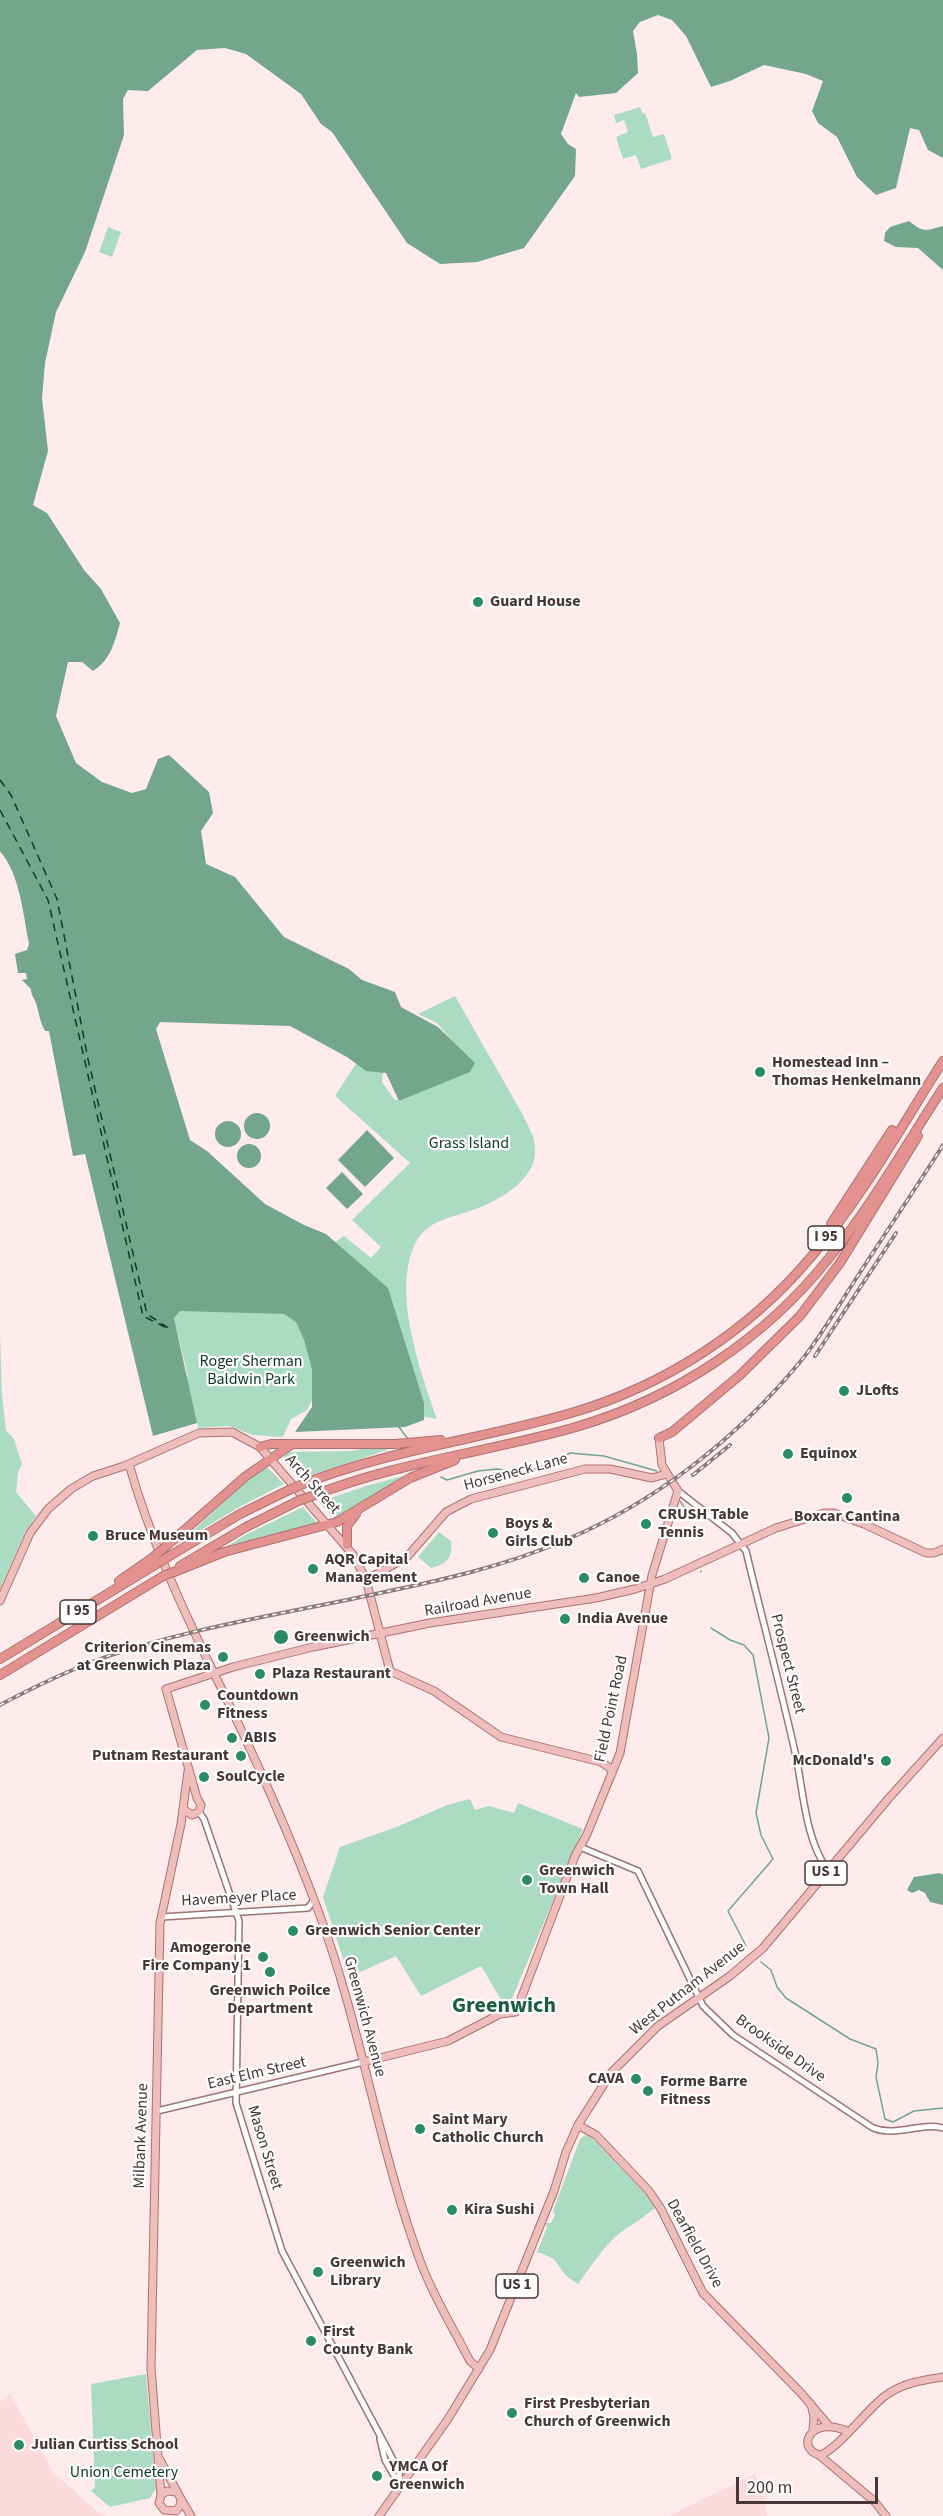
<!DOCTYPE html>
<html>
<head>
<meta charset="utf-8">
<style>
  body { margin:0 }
  #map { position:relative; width:943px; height:2516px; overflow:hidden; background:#fdeceb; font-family:"Source Sans 3",sans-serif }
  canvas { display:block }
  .scale { position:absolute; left:736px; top:2477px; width:142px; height:27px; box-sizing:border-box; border:3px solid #473635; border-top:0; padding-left:8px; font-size:18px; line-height:21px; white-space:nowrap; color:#473635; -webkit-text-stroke:4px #fefefe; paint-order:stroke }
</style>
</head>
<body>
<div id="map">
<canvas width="943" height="2516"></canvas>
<div class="scale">200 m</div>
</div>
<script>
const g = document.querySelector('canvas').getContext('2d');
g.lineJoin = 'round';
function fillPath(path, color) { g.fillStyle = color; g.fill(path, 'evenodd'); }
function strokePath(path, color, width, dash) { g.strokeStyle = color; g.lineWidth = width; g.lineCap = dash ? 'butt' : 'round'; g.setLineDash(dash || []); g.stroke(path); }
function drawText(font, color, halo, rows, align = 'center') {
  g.font = font + ' "Source Sans 3",sans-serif'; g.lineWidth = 4.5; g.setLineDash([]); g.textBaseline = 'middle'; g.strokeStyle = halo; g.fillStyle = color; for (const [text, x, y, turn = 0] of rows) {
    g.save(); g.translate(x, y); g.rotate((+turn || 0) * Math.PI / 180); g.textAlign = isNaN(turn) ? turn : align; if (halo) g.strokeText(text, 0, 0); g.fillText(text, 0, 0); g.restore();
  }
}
const built = new Path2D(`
  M 10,2393 L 53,2472 L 99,2513 L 107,2516 L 0,2516 L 0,2402 Z
  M 755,2474 L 765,2500 L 767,2516 L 669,2516 Z`);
const green = new Path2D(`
  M 640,107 L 643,114 L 645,113 L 653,137 L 664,134 L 672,159 L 641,169 L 636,155 L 623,159 L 616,137 L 628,132 L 624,120 L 616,123 L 614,115 Z
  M 108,227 L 121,232 L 112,257 L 99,252 Z
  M 455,996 L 523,1115 C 528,1126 535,1137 535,1149 C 537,1181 495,1203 470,1211 C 450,1218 427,1221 416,1242 C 391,1291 420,1369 437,1419 L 421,1416 L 334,1243 L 344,1236 L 371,1258 L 381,1247 L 352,1220 L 410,1163 L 335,1096 L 359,1059 L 383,1067 L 382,1082 L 395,1100 L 402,1100 L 469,1060 L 437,1023 L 418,1014 Z
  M 185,1310 L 284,1314 L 296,1322 L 304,1340 L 312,1370 L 312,1400 L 307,1410 L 291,1419 L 283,1437 L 253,1435 L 229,1426 L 198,1428 L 186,1377 L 188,1376 L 174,1318 L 179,1311 Z
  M 0,1335 L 2,1395 L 6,1430 L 14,1439 L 22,1464 C 16,1474 18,1481 16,1492 L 36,1516 L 25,1532 L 0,1589 Z
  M 387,1447 L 387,1450 L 299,1479 L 283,1458 L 288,1452 L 351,1451 L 364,1448 Z
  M 262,1468 L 268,1468 L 284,1484 L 241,1506 L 178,1544 Z
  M 411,1474 L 339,1518 L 335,1519 L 319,1502 L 366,1486 Z
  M 303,1507 L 317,1523 L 315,1525 L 227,1546 L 245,1535 Z
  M 439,1532 L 451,1541 C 453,1558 447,1564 431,1568 L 418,1557 Z
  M 470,1799 L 475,1810 L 489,1806 L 514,1813 L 518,1803 L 583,1829 L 509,2006 L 506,2008 L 481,1966 L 421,1996 L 396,1956 L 349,1977 L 323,1897 L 340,1847 L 399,1826 L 447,1805 Z
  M 585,2135 L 590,2137 L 598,2144 L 650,2199 L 655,2208 C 645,2216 635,2223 624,2230 C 607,2241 590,2268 578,2284 C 574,2281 566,2277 563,2272 C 553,2258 555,2258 537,2252 L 547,2227 L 546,2223 L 551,2223 L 555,2215 L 553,2211 L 580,2139 Z
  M 146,2374 L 156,2488 L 150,2498 L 110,2507 L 91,2491 L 95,2487 L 91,2384 Z`);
const water = new Path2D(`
  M 0,0 L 943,0 L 943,158 L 928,150 L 919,130 L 910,128 L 896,188 L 876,195 L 857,177 L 837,137 L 818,123 L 812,111 L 823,81 L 806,74 L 764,65 L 730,81 L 711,87 L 686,36 L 672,20 L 658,15 L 640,22 L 633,31 L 637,54 L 638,73 L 616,93 L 579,97 L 576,93 L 561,134 L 568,144 L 576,149 L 575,176 L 524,248 L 477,262 L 440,264 L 407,243 L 332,132 L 321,124 L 301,94 L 246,54 L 225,48 L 197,50 L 148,91 L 128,90 L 123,99 L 124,135 L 85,252 L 56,312 L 45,363 L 42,398 L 48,451 L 33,505 L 47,513 L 84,570 L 101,589 L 120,623 C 115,641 111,660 93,671 L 82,662 L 68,662 L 56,716 L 76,763 L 102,782 L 132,793 L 146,789 L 158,759 L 169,755 L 209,792 L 213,813 L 201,831 L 206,864 L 235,877 L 284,937 L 349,969 L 362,980 L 395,992 L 401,1007 L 438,1027 L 475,1063 L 470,1072 L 399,1101 L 386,1073 L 366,1071 L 347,1057 L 290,1026 L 160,1022 L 156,1029 L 190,1140 L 207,1151 L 265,1204 L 304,1225 L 326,1234 L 388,1288 L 424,1403 L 424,1420 L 405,1427 L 295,1432 L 312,1407 L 312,1370 L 304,1340 L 296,1322 L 284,1314 L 180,1311 L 174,1318 L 197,1423 L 153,1436 L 85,1154 L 73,1156 L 49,1031 L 45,1031 C 40,1022 39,1013 36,1003 C 34,997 31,996 31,989 L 22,980 L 27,979 L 26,973 L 18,973 L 15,954 L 27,950 L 29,944 C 23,913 20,875 0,851 Z
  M 909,221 C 925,234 926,230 943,226 L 943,270 L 918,248 L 896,247 L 884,241 L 885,233 L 890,227 Z
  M244 1126a13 13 0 1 1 26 0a13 13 0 1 1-26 0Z
  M215 1134a13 13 0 1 1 26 0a13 13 0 1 1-26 0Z
  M 367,1130 L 394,1158 L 365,1187 L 338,1160 Z
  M237 1156a12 12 0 1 1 24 0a12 12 0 1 1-24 0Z
  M 342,1172 L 363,1194 L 347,1209 L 326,1188 Z
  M 940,1873 L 943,1875 L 943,1905 L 930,1902 L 925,1893 L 919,1890 L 912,1893 L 907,1890 L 914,1877 Z`);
const stream = new Path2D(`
  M 399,1427 L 408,1439
  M 441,1477 L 447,1480 L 478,1471 L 497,1469 L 523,1473 L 548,1464 L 570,1453 L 604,1456 L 657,1471
  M 680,1501 L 687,1511
  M 701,1571 L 701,1572
  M 711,1628 L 730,1640 L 744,1645 L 753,1655 L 769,1738 L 756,1813 L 761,1835 L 773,1859 L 728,1911 L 746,1946
  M 761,1962 L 771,1970 L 777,1987 L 786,1998 L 850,2039 L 876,2049 L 878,2063 L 876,2077 L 885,2119 L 893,2122 L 914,2111 L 943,2108`);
const ferry = new Path2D(`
  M 0,780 L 11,795 L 57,899 L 88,1059 L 147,1314 L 173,1331
  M 0,810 L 48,900 L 143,1316 L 167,1328`);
const minor = new Path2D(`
  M 678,1491 L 732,1533 L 746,1551 C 762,1618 780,1685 795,1752 C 804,1792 804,1836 828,1871
  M 199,1812 L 204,1819 L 239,1921 L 236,2103 L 282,2251 L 399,2471 L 400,2486
  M 580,1847 L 638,1871 L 703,2006 L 733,2035 L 873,2128 C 897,2137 920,2122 943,2128
  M 161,1917 L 308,1908 L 314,1900
  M 157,2111 L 363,2062
  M 380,2439 L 385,2460 L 400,2486`);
const major = new Path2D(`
  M 129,1464 C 149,1535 178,1599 210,1665 C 250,1746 288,1829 319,1913 C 362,2029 379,2152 422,2266 C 435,2299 454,2330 470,2361 L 479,2369
  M 366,1580 L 407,1557 L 446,1512 L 471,1499 L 585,1469 L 610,1469 L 652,1478 L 666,1474
  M 0,1601 L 30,1533 L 48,1509 L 71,1489 L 93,1476 L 124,1466 L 199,1433 L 232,1432 L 260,1447 L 354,1556 L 366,1580 L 390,1671 L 434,1691 L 501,1737 L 601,1762 L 610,1768 L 612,1774
  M 183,1809 L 192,1815 L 199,1812 L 201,1805 L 197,1798 L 166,1689 L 233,1667 L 313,1647 L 430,1623 L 596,1598 L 635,1589 L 665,1579 L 776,1528 L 824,1513 L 834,1513 L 864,1524 L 926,1553 L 934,1553 L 943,1549
  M 363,2062 L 448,2041 L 500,2014 L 516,2012 L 575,1856 L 587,1834 L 620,1753 L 652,1575 L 678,1491 L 662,1465 L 659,1438
  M 578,2125 L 596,2135 L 649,2191 L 661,2209 L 703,2293 L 801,2393 L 829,2426
  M 811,2404 L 814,2417 L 813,2431
  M 847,2431 C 810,2415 796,2448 819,2455 C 835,2453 868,2408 885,2396 C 902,2383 923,2380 943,2377
  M 819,2455 L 874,2501 L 886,2516
  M 160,2460 L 181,2499 L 180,2506 L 176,2511 L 164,2510 L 159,2503 L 161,2495 L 167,2491 L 176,2492
  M 161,2495 L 151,2368 L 160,1923 L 181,1824 L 188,1771
  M 181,2499 L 191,2516
  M 379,2516 L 448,2419 L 490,2350 L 554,2191 L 566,2152 L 578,2125 L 611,2073 L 658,2026 L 730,1976 L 763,1948 L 889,1798 L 943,1738`);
const highway = new Path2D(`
  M 831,1224 L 892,1130
  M 659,1438 L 672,1432 L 739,1376 L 800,1316 L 840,1263 L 918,1136
  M 260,1447 L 271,1444 L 395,1444 L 441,1440
  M 303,1484 C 389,1450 482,1439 571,1413 C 664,1386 748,1332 811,1257 C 862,1198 901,1127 943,1061
  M 312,1496 C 397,1462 489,1452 576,1427 C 675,1398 765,1339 829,1258 C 872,1205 906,1145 943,1088
  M 347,1545 L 347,1526 L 356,1514
  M 164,1548 L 246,1476 L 291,1445
  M 168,1557 L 240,1514 L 289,1490
  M 180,1566 L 246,1527 L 298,1501
  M 174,1572 L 224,1552 L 337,1522 L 410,1478 L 455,1460
  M 119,1581 L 152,1558
  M 0,1659 L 155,1565
  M 0,1675 L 165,1575`);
const rail = new Path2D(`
  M 815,1356 L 896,1233
  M 693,1475 L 730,1445
  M 0,1705 C 32,1688 65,1672 100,1659 C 187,1628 289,1613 380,1593 C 442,1580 505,1566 563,1541 C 655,1503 737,1438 800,1362 C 823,1334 841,1301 861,1271 C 888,1229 916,1188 943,1145`);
const highwayBridge = new Path2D(`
  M 289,1490 L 303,1484
  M 298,1501 L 312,1496
  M 152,1558 L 164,1548
  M 155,1565 L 168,1557
  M 165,1575 L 174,1572`);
const markers = [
  [478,602,6,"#2b8b64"],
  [760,1072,6,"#2b8b64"],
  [844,1391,6,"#2b8b64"],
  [788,1454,6,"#2b8b64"],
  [847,1498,6,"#2b8b64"],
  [646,1524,6,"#2b8b64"],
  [493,1533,6,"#2b8b64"],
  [93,1536,6,"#2b8b64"],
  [313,1569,6,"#2b8b64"],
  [584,1578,6,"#2b8b64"],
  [565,1619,6,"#2b8b64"],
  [281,1637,8,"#2b8b64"],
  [223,1657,6,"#2b8b64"],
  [260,1674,6,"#2b8b64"],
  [205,1705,6,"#2b8b64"],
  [232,1738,6,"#2b8b64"],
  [241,1756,6,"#2b8b64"],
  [886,1761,6,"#2b8b64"],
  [204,1777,6,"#2b8b64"],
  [527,1880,6,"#2b8b64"],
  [293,1931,6,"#2b8b64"],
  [263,1957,6,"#2b8b64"],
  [270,1972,6,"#2b8b64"],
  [636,2079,6,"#2b8b64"],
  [648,2091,6,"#2b8b64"],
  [420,2129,6,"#2b8b64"],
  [452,2210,6,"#2b8b64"],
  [318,2272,6,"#2b8b64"],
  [311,2341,6,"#2b8b64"],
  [512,2413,6,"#2b8b64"],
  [19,2445,6,"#2b8b64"],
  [377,2476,6,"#2b8b64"]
];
const shields = [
  [826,1238,36],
  [78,1612,36],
  [826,1873,42],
  [517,2286,42]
];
const shieldNames = [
  ["I 95",826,1238],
  ["I 95",78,1612],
  ["US 1",826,1873],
  ["US 1",517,2286]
];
const poiNames = [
  ["Guard House",490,602],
  ["Homestead Inn –",772,1063],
  ["Thomas Henkelmann",772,1081],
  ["JLofts",856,1391],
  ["Equinox",800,1454],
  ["CRUSH Table",658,1515],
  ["Tennis",658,1533],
  ["Boxcar Cantina",847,1517,"center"],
  ["Boys &",505,1524],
  ["Girls Club",505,1542],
  ["Bruce Museum",105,1536],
  ["AQR Capital",325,1560],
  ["Management",325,1578],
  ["Canoe",596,1578],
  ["India Avenue",577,1619],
  ["Greenwich",294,1637],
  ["Criterion Cinemas",211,1648,"right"],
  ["at Greenwich Plaza",211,1666,"right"],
  ["Plaza Restaurant",272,1674],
  ["Countdown",217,1696],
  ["Fitness",217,1714],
  ["ABIS",244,1738],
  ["Putnam Restaurant",229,1756,"right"],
  ["McDonald's",874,1761,"right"],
  ["SoulCycle",216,1777],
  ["Greenwich",539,1871],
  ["Town Hall",539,1889],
  ["Greenwich Senior Center",305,1931],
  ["Amogerone",251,1948,"right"],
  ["Fire Company 1",251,1966,"right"],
  ["Greenwich Poilce",270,1991,"center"],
  ["Department",270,2009,"center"],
  ["CAVA",624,2079,"right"],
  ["Forme Barre",660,2082],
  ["Fitness",660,2100],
  ["Saint Mary",432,2120],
  ["Catholic Church",432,2138],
  ["Kira Sushi",464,2210],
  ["Greenwich",330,2263],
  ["Library",330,2281],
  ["First",323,2332],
  ["County Bank",323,2350],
  ["First Presbyterian",524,2404],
  ["Church of Greenwich",524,2422],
  ["Julian Curtiss School",31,2445],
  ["YMCA Of",389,2467],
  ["Greenwich",389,2485]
];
const parkNames = [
  ["Grass Island",469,1144],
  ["Roger Sherman",251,1362],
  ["Baldwin Park",251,1380],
  ["Union Cemetery",124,2473]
];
const streetNames = [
  ["Horseneck Lane",516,1473,-15],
  ["Arch Street",312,1485,48],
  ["Railroad Avenue",478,1603,-10],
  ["Prospect Street",787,1664,76],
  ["Field Point Road",612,1709,-78],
  ["Havemeyer Place",239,1899,-3],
  ["West Putnam Avenue",688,1989,-38],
  ["Greenwich Avenue",364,2017,75],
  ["Brookside Drive",780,2049,35],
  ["East Elm Street",257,2074,-13],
  ["Milbank Avenue",142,2136,-88],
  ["Mason Street",264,2148,73],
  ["Dearfield Drive",694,2244,61]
];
const districtNames = [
  ["Greenwich",504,2007]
];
fillPath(built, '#fbdcda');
fillPath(green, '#abdcc3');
fillPath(water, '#73a68c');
strokePath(stream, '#73a68c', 1.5);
strokePath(ferry, '#113c29', 1.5, [8, 6]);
strokePath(minor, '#9a7573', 8);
strokePath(major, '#ac7270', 9);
strokePath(highway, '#ac7270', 10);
strokePath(minor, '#fff', 5);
strokePath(major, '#eebebc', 7);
strokePath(highway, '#e3928f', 8);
strokePath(rail, '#8c7b7a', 4);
strokePath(rail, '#fefefe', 1.5, [4.5]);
strokePath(highwayBridge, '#ac7270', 10, []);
strokePath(highwayBridge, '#e3928f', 8);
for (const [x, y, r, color] of markers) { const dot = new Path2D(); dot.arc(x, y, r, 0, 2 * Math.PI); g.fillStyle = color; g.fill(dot); strokePath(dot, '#fefefe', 2); }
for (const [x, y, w] of shields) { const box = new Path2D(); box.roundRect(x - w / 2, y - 12, w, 24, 4.5); g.fillStyle = '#fefefe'; g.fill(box); strokePath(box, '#473635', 1.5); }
drawText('bold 15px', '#473635', null, shieldNames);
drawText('bold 16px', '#473635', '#fefefe', poiNames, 'left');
drawText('16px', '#0c3826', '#fefefe', parkNames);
drawText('16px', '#473635', '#fefefe', streetNames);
drawText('bold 22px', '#1a5c41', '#fefefe', districtNames);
</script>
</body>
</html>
